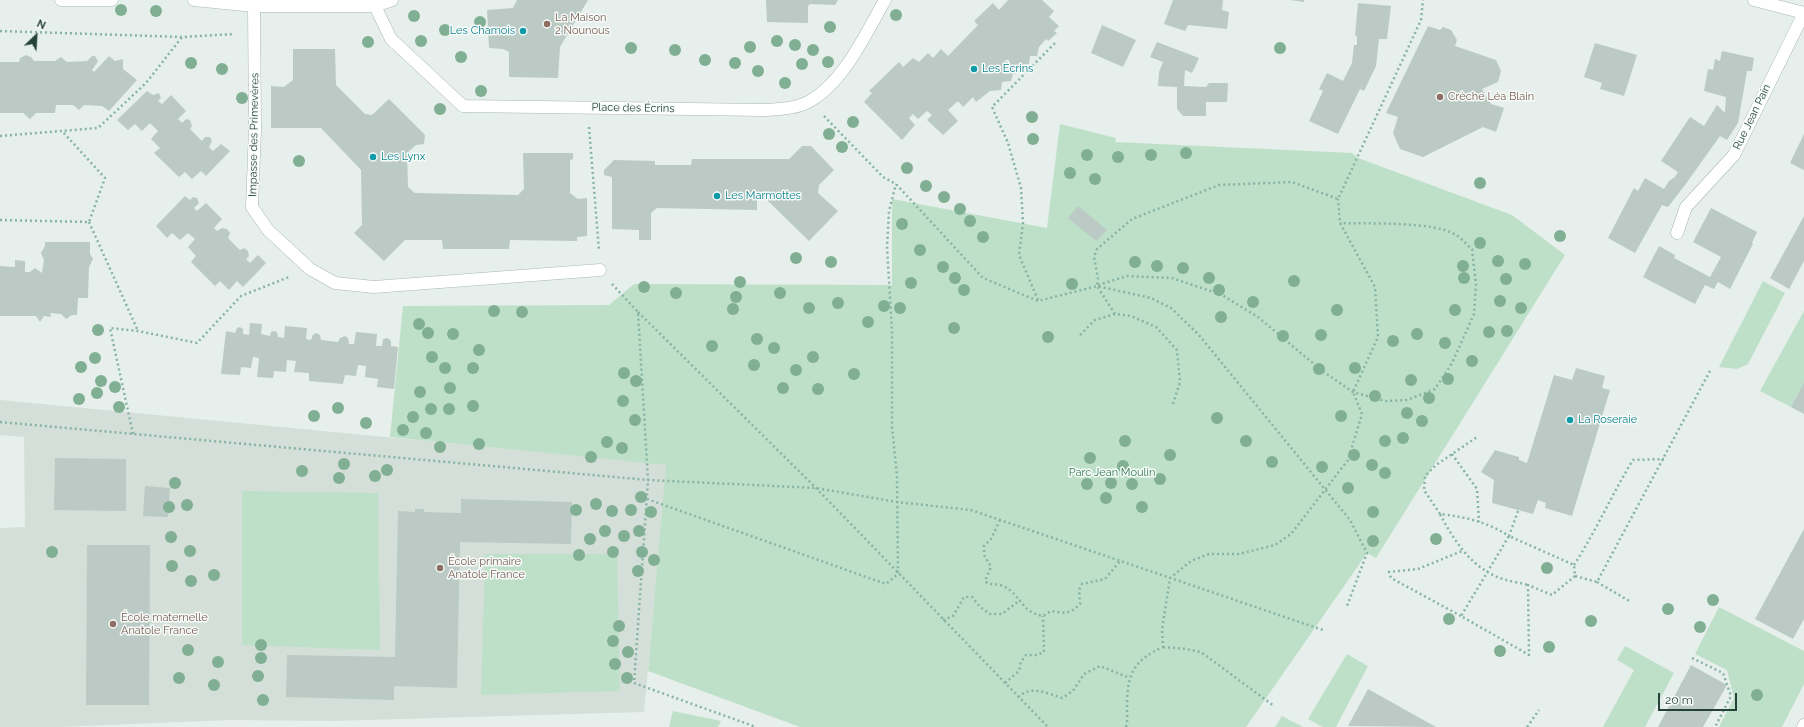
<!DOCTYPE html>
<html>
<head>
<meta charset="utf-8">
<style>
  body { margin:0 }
  #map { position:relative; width:1804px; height:727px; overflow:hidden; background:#e6efeb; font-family:Raleway,sans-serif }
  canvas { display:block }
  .north { position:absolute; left:16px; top:16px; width:40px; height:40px; -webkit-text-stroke:3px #f7fbf9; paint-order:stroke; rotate:25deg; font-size:11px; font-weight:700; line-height:16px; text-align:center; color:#24423a }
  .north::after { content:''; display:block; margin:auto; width:14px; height:18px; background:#24423a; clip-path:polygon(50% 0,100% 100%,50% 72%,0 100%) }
  .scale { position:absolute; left:1658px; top:693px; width:79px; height:18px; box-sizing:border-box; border:2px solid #24423a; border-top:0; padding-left:5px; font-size:12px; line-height:14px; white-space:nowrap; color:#24423a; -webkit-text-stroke:3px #f7fbf9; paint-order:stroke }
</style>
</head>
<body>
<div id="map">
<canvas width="1804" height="727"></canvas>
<div class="north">N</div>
<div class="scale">20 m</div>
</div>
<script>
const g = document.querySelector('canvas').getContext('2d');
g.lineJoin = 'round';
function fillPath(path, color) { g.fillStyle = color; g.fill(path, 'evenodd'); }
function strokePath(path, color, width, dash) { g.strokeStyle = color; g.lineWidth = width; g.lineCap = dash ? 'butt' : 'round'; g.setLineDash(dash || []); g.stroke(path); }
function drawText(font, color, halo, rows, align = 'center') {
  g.font = font + ' Raleway,sans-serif'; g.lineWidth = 3; g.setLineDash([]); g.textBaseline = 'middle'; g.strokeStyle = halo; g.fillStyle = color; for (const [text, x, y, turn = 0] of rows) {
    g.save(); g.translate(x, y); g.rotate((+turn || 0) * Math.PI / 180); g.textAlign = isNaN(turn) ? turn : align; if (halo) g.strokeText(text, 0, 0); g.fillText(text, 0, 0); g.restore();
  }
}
const built = new Path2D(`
  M 0,400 L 667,464 L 644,712 L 332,721 L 230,720 L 59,727 L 0,727 L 0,528 L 25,527 L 24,437 L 0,435 Z`);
const green = new Path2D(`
  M 1060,124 L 1116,138 L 1115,142 L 1352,153 L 1358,158 L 1512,215 L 1565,255 L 1376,558 L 1367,553 L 1246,727 L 800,727 L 648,671 L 666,465 L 390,437 L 403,306 L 609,305 L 634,284 L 892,285 L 892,199 L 1047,228 Z
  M 1763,281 L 1785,293 L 1748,364 L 1737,369 L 1719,367 Z
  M 1804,311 L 1804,382 L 1791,407 L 1760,391 Z
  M 242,491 L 378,493 L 380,650 L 242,645 Z
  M 485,554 L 617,554 L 620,691 L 481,695 Z
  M 1719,607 L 1804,651 L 1804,684 L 1782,727 L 1719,727 L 1734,698 L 1727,670 L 1695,654 Z
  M 1625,646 L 1674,673 L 1645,727 L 1603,727 L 1634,670 L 1617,660 Z
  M 1347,654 L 1368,666 L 1336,727 L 1323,727 L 1308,719 Z
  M 673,711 L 721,721 L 718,727 L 669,727 Z
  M 1282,716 L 1303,727 L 1275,727 Z`);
const building = new Path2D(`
  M 517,0 L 588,0 L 560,47 L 558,78 L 509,77 L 509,52 L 503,49 L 489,48 L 487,10 L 513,8 Z
  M 766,0 L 838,0 L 835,5 L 810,4 L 808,6 L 808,23 L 767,22 Z
  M 1008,0 L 1042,0 L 1054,11 L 1049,17 L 1059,26 L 1054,31 L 1057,33 L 1048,41 L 1046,39 L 1039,47 L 1037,56 L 1030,56 L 1029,64 L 1021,65 L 1020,73 L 1013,74 L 1011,81 L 1002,82 L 1001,90 L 990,91 L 976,102 L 973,97 L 963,107 L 958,101 L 948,110 L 958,121 L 943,135 L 927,120 L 932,115 L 927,111 L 918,119 L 913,114 L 909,118 L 915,125 L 902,140 L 864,102 L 872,93 L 869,91 L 899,62 L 903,67 L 913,58 L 919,62 L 928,53 L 933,58 L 941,49 L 948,56 L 978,25 L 974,21 L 993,3 L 999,10 Z
  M 1173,0 L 1223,0 L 1222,10 L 1229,12 L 1227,29 L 1188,25 L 1185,31 L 1164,24 Z
  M 1290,0 L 1304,0 L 1304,2 Z
  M 1358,3 L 1391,6 L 1387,39 L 1379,39 L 1376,66 L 1364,91 L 1360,89 L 1338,134 L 1309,121 L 1323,91 L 1319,89 L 1327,73 L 1343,81 L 1352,63 L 1354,45 L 1357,45 L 1357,36 L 1355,36 Z
  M 1102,25 L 1136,40 L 1123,67 L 1091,53 Z
  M 1428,26 L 1440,30 L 1443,27 L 1451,30 L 1457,40 L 1455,46 L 1496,60 L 1501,71 L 1498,82 L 1482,89 L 1491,104 L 1504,108 L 1496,132 L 1483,127 L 1423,157 L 1400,149 L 1393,133 L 1398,117 L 1386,113 Z
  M 1157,42 L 1199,58 L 1192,73 L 1185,70 L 1184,86 L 1206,87 L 1209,83 L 1228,83 L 1227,102 L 1206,102 L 1206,116 L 1183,116 L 1177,109 L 1177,87 L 1158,86 L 1159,72 L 1163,62 L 1150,57 Z
  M 1595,43 L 1637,55 L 1624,96 L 1600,89 L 1602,83 L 1584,77 Z
  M 293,49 L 335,49 L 336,85 L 365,114 L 372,115 L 389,99 L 425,135 L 424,144 L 416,145 L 407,153 L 408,187 L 415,193 L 518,195 L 524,189 L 523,153 L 573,153 L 573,159 L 570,160 L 570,193 L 578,199 L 587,198 L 587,236 L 577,237 L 577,241 L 510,240 L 509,249 L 443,249 L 442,240 L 405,240 L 384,261 L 354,233 L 362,225 L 361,170 L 321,128 L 271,128 L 271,86 L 284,87 L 293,80 Z
  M 1722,51 L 1754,58 L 1752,71 L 1747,71 L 1738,123 L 1727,140 L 1720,136 L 1685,185 L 1668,207 L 1662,205 L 1635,253 L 1608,238 L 1634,188 L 1638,191 L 1645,178 L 1664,189 L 1669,181 L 1675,177 L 1678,172 L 1661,161 L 1690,117 L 1704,126 L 1717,105 L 1725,113 L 1726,97 L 1704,91 L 1708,69 L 1713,70 L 1715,59 L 1720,61 Z
  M 26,55 L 31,57 L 34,61 L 55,61 L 61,57 L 67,62 L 87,61 L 92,56 L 95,56 L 98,61 L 92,70 L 94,72 L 109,56 L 115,61 L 123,59 L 123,69 L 137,80 L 109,111 L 102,106 L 84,105 L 79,110 L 73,105 L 56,105 L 55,113 L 36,113 L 30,119 L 23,113 L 0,113 L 0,62 L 19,62 L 20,58 Z
  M 147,91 L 153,95 L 159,93 L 161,98 L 158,101 L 162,104 L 171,95 L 186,111 L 178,119 L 182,123 L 186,119 L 190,120 L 192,126 L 190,129 L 202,141 L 205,137 L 210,137 L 212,141 L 209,147 L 213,151 L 221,144 L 230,151 L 206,176 L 201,171 L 192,179 L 185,172 L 179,177 L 154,153 L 160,148 L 151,139 L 158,131 L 150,123 L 142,131 L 135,124 L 128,130 L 117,120 Z
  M 1804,134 L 1804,170 L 1790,163 Z
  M 802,146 L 811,146 L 834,170 L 819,185 L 818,193 L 838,211 L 809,241 L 767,200 L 757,200 L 757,210 L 657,208 L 651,213 L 651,240 L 639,240 L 639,230 L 612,229 L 612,177 L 604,175 L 604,170 L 614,160 L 655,161 L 655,165 L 691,165 L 692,159 L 789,159 Z
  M 185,196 L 190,200 L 193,197 L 197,198 L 199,203 L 194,208 L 197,211 L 206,203 L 222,219 L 214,228 L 217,231 L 222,228 L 227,229 L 230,233 L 228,238 L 240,250 L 244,248 L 248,251 L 249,256 L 246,259 L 250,263 L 258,255 L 266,263 L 243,287 L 237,281 L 229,290 L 220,281 L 215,286 L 191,262 L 196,256 L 188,247 L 195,239 L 188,233 L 180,240 L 172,233 L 167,238 L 156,226 Z
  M 1078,206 L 1107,230 L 1096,241 L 1068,218 Z
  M 1711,208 L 1757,232 L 1752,243 L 1753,244 L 1730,289 L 1718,282 L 1714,289 L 1705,285 L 1695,304 L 1643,277 L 1659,246 L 1675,255 L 1674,258 L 1710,277 L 1721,257 L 1693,242 Z
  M 1804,216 L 1804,261 L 1789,289 L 1770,278 Z
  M 45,242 L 90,242 L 90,254 L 93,259 L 89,267 L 88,298 L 78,298 L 77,315 L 72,315 L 66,319 L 61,314 L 50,313 L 51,317 L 44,316 L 40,322 L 36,316 L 0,316 L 0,266 L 15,267 L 15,260 L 25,261 L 25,272 L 30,272 L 35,268 L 42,273 L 44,260 L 41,253 L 45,246 Z
  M 250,323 L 262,324 L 261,334 L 270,336 L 271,332 L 274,331 L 277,332 L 278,337 L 284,338 L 285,326 L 307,328 L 306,339 L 311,340 L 313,335 L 316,333 L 320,335 L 321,340 L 338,342 L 340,338 L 345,336 L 348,338 L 349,344 L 354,344 L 356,332 L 377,334 L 376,346 L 382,346 L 383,339 L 388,338 L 391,341 L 391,346 L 398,347 L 394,389 L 377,387 L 378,379 L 365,377 L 366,366 L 358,365 L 356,376 L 345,375 L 343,384 L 309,381 L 309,373 L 294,372 L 296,361 L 287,360 L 286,372 L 274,371 L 273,378 L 257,377 L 259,358 L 253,357 L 251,368 L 241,367 L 240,375 L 221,374 L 226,331 L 235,333 L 237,328 L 240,327 L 243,329 L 243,334 L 249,335 Z
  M 1576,368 L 1605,376 L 1602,388 L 1610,390 L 1572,516 L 1545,508 L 1546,503 L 1538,500 L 1533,514 L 1492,503 L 1494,480 L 1481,472 L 1495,450 L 1519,457 L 1519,460 L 1527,463 L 1554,375 L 1572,380 Z
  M 1804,382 L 1804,414 L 1791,407 Z
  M 55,458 L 126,459 L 126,511 L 54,510 Z
  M 145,486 L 170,488 L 168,517 L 143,516 Z
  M 461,499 L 572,502 L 571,544 L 460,542 L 457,688 L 394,686 L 394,700 L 286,697 L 287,655 L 395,657 L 398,511 L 415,512 L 415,509 L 424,509 L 424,512 L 461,513 Z
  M 1804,529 L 1804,619 L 1793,639 L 1755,619 Z
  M 87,545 L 150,545 L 149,705 L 86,705 Z
  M 1691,665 L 1727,685 L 1703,727 L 1658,727 Z
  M 1368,689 L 1436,727 L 1348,726 Z`);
const path = new Path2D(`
  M 0,31 L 183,37 L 234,34
  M 824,116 L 883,177 L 896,184 L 983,278 L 1038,301 L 1097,286 L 1151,298 L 1171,308 L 1199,335 L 1350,520 L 1367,553 L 1347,606
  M 589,127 L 599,250
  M 0,136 L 98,128 L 146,83 L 182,37
  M 0,220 L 89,222 L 105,178 L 62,131
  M 89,222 L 138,331
  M 612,284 L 638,312 L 648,480 L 634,683 L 756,727
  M 1098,285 L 1127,276 L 1172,278 L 1222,295 L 1258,317 L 1321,370 L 1353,392 L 1385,401 L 1407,400 L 1435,389 L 1452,363 L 1474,314 L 1476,284 L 1472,249 C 1466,244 1461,238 1456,235 C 1434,221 1367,224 1340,223
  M 1038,300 L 1019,255 L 1023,223 L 1021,188 L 1008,143 L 992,107 L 1055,43
  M 638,312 L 816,488 L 1048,727
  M 1115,314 L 1097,286 L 1098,279 L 1094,257 L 1097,249 L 1132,219 L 1219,185 L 1292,182 L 1338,199 L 1421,20 L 1423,0
  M 1080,335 L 1095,320 L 1115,314 L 1131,316 L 1156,327 L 1177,350 L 1180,382 L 1173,404
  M 0,422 L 648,480 L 816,488 L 897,502 L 971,510 L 1323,630
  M 133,434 L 110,328 L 138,331 L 197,343 L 241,296 L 289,277
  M 1452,454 L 1477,489 L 1479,522
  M 647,499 L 886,584 L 898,574 L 897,476 L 892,427 L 892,331 L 887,247 L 889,211 L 896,184
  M 1518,511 L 1509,536 C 1487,522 1466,517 1440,514 C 1453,539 1469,564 1495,576 C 1505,581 1518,582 1528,585
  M 1440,514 L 1424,490 L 1425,476 L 1436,465 L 1477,437
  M 1000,520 L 991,539 L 984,546 L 984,555 L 991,567 L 985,581 C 990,586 997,583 1003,586 C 1022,595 1020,612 1043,616 L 1051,611 C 1065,613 1069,615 1080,604 L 1079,590 L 1082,584 L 1105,579 L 1120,561
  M 1574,565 C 1596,531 1612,494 1633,460 L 1664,459
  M 1575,576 L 1552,595 L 1528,585 L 1529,655 L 1461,616 L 1509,536 L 1574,565 L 1575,576 L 1597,582 L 1711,369
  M 1597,582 L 1631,602
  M 1461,616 L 1391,578 L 1389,572 L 1418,569 L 1462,551
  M 943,620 L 953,616 L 964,597 L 972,597 L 980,607 L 990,614 L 1002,614 L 1020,600
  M 1163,647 L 1187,649 L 1201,652 L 1274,706
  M 1692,658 L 1723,673 L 1731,696 L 1715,727
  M 1005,683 L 1019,671 L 1021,662 L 1026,655 L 1037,655 L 1044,652 L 1043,616
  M 1018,697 C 1032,685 1046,693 1062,698 L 1073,691 L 1084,674 L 1100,666 L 1130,678
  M 1126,727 C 1128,720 1127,712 1127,705 C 1127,674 1134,660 1163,647 L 1162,629 L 1170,578 L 1191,561 L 1209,554 L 1239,554 L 1275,545 L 1291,534 L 1348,460 L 1362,414 L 1353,392 L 1378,337 L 1375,287 L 1340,223 L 1338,199
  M 1527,727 L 1539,710`);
const street = new Path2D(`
  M 61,0 L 112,0
  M 194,0 L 254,6 L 375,6 L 392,0
  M 1754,0 L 1804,13
  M 254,6 L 255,130 L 252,207 L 268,230 L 310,269 L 335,283 L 374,287 L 600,270
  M 375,6 L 391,39 L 463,106 L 765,110 C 780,109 796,109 810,101 C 844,82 866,33 885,0
  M 1677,233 L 1686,207 L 1734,155 L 1804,13
  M 1803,727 L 1804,725`);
const trees = [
  [121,10],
  [156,11],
  [896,15],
  [414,16],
  [480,22],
  [830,27],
  [445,30],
  [421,41],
  [777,41],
  [368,42],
  [795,45],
  [750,47],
  [631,48],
  [1280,48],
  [675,50],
  [813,50],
  [461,57],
  [705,60],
  [828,62],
  [191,63],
  [735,63],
  [802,64],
  [222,69],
  [758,71],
  [785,83],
  [481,91],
  [242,98],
  [440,109],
  [1032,117],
  [853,122],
  [829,134],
  [1033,139],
  [842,147],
  [1186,153],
  [1087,155],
  [1151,155],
  [1118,157],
  [299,161],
  [907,168],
  [1070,173],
  [1095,179],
  [1480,183],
  [926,186],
  [944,197],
  [960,209],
  [970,221],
  [902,224],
  [1560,236],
  [983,237],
  [1480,243],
  [920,250],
  [796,258],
  [1498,261],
  [831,262],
  [1135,262],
  [1525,264],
  [1157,266],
  [1463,266],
  [943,267],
  [1183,268],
  [955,278],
  [1209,278],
  [1464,278],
  [1506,279],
  [1294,281],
  [740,282],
  [911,283],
  [1072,284],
  [644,287],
  [964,290],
  [1219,290],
  [676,293],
  [780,293],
  [736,297],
  [1500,301],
  [1253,302],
  [838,303],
  [884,306],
  [809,308],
  [900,308],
  [1521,308],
  [733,309],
  [1337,310],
  [1455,310],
  [494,311],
  [522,312],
  [1221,317],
  [868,322],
  [419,324],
  [954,328],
  [98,330],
  [1507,331],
  [1489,332],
  [428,333],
  [453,334],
  [1417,334],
  [1321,335],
  [1283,336],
  [1048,337],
  [757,339],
  [1393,341],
  [1445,343],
  [712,346],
  [774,348],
  [479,350],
  [432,357],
  [813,357],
  [95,358],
  [1472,361],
  [754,365],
  [81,367],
  [445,368],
  [473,368],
  [1355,368],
  [1319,369],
  [796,370],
  [624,373],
  [854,374],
  [1448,379],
  [1411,380],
  [101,381],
  [636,381],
  [115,387],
  [450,388],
  [783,388],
  [818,389],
  [420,392],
  [97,393],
  [1375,396],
  [1429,398],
  [79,399],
  [623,401],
  [473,406],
  [119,407],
  [338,408],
  [431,409],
  [449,409],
  [1407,413],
  [314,416],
  [1341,416],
  [413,417],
  [1217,418],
  [635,420],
  [1422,421],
  [366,423],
  [403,430],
  [426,433],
  [1403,438],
  [1125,441],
  [1246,441],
  [1385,441],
  [607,442],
  [479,444],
  [440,447],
  [622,448],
  [1170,455],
  [1354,455],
  [591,457],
  [1090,458],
  [1272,462],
  [344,464],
  [1372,465],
  [1123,466],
  [1322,467],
  [387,470],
  [302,471],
  [1385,473],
  [375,476],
  [339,478],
  [1160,479],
  [175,483],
  [1111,483],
  [1087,484],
  [1132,484],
  [1348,488],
  [641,497],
  [1106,498],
  [596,504],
  [187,505],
  [169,507],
  [1142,507],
  [576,510],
  [631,510],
  [612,511],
  [651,512],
  [1373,512],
  [605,531],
  [639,531],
  [624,536],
  [171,537],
  [590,539],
  [1436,539],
  [1373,541],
  [190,551],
  [52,552],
  [613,552],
  [642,552],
  [579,555],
  [654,560],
  [172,566],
  [1547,568],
  [638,571],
  [214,575],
  [191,581],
  [1713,600],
  [1668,609],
  [1449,619],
  [1591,621],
  [619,626],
  [1700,627],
  [613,641],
  [261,645],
  [1549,647],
  [188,650],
  [1500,651],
  [628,652],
  [261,658],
  [218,662],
  [615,664],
  [258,676],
  [179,678],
  [627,678],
  [214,685],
  [1757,695],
  [263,700]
];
const markers = [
  [547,24,4,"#8d6e63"],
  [523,31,4,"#0f9aa8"],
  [974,69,4,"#0f9aa8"],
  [1440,97,4,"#8d6e63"],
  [373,157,4,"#0f9aa8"],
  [717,196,4,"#0f9aa8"],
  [1570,420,4,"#0f9aa8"],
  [440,568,4,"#8d6e63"],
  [113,624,4,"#8d6e63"]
];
const educationNames = [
  ["La Maison",555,18],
  ["2 Nounous",555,31],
  ["Crèche Léa Blain",1448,97],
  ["École primaire",448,562],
  ["Anatole France",448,575],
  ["École maternelle",121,618],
  ["Anatole France",121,631]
];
const cultureNames = [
  ["Les Chamois",515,31,"right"],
  ["Les Écrins",982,69],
  ["Les Lynx",381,157],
  ["Les Marmottes",725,196],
  ["La Roseraie",1578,420]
];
const streetNames = [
  ["Place des Écrins",633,108,1],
  ["Rue Jean Pain",1752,117,-64],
  ["Impasse des Primevères",254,135,-89]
];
const parkNames = [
  ["Parc Jean Moulin",1112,473]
];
fillPath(built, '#d4dfda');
fillPath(green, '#bfe0c8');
fillPath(building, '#bbcac4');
strokePath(street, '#a8b8b2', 13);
strokePath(path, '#86b3a5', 2.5, [2, 3]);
strokePath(street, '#fff', 12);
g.fillStyle = '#80af93';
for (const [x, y] of trees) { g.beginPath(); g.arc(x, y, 6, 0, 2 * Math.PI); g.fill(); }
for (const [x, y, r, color] of markers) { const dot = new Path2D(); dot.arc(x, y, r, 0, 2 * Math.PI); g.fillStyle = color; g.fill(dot); strokePath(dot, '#f7fbf9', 1.5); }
drawText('11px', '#785e54', '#f7fbf9', educationNames, 'left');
drawText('11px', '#0d838f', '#f7fbf9', cultureNames, 'left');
drawText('11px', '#24423a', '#f7fbf9', streetNames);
drawText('11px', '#2d7a4b', '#f7fbf9', parkNames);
</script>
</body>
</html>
